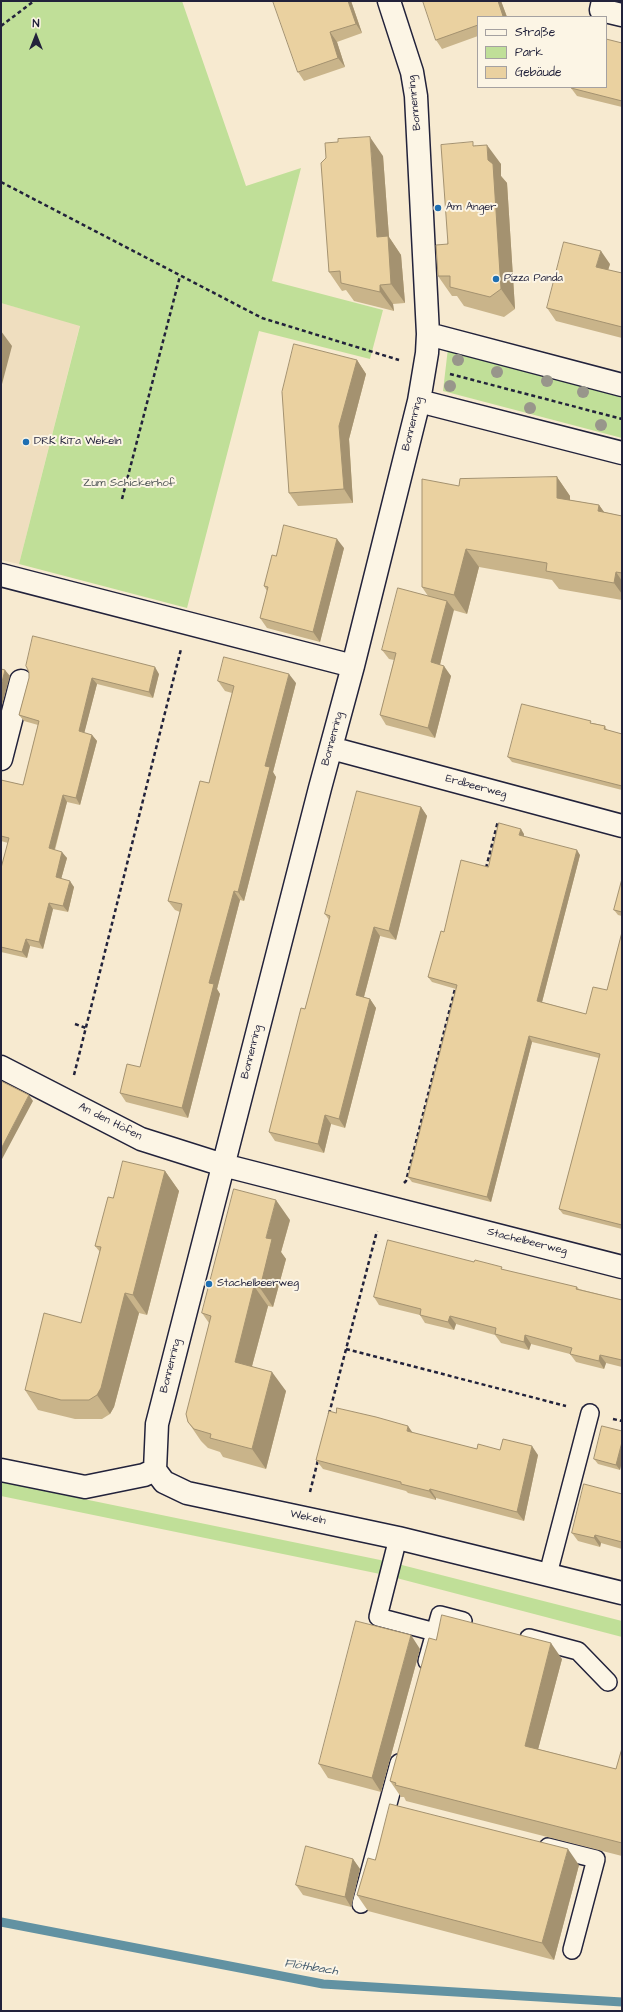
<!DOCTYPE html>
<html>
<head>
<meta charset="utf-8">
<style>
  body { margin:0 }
  #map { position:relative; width:623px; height:2012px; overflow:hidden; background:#f7ead0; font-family:"Architects Daughter",sans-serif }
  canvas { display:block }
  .frame { position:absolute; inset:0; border:2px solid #22223b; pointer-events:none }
  .legend { position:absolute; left:477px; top:16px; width:130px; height:72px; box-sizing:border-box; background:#fcf5e5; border:1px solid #a5a1a1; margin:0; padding:5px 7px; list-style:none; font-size:12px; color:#22223b }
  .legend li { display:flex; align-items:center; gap:8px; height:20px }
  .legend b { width:20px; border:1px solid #a5a1a1 }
  .north { position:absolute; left:16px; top:16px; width:40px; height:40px; -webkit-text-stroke:3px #fcf5e5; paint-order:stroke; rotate:0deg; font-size:11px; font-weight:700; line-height:16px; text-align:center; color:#22223b }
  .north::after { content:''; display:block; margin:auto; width:14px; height:18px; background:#22223b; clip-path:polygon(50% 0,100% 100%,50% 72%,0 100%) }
</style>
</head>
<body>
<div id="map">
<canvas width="623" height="2012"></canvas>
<div class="frame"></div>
<ul class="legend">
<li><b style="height:5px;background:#fcf5e5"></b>Straße</li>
<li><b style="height:11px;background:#c0df98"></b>Park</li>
<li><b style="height:11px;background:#ead1a0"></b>Gebäude</li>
</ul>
<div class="north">N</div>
</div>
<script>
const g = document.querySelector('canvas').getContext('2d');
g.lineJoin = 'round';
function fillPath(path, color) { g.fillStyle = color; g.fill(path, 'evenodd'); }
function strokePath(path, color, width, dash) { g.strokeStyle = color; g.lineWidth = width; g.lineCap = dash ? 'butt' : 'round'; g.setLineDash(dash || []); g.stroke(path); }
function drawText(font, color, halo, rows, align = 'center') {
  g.font = font + ' "Architects Daughter",sans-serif'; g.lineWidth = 4; g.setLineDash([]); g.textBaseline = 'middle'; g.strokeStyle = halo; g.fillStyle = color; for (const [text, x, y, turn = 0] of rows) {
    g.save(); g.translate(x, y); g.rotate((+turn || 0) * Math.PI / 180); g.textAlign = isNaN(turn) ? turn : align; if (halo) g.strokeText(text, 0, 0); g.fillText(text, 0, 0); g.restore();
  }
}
const built = new Path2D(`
  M 1,303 L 80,325 L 19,564 L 1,560 Z`);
const green = new Path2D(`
  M 1,1 L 182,1 L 246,186 L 301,168 L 272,281 L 383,310 L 370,359 L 259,331 L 187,608 L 19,564 L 80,326 L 1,303 Z
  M 448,348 L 622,393 L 622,438 L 443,391 Z
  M 1,1482 L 390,1562 L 622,1621 L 622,1637 L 385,1575 L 1,1496 Z`);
const stream = new Path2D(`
  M 1,1922 L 323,1984 L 622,2002`);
const path = new Path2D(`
  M 1,26 L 34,1
  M 1,182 L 262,318 L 399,360
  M 450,374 L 622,419
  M 122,499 L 180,276
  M 486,868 L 498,821
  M 75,1024 L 86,1028
  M 74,1075 L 181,649
  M 404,1183 L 406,1181 L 456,985
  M 346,1349 L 566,1406
  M 329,1414 L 377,1231
  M 613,1419 L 622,1421
  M 310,1492 L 318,1460`);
const lane = new Path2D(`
  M 398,1538 L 378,1617 L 435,1632
  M 548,1574 L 590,1413
  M 529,1638 L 578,1651 L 608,1682
  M 427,1661 L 440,1615 L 463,1621
  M 548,1847 L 596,1859 L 572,1950
  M 361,1904 L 399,1763`);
const street = new Path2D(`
  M 603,1 L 601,10 L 622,15
  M 428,334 L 622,385
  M 419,401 L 622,453
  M 1,575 L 353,666
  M 331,748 L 622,826
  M 1,759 L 21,681
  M 1,1067 L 141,1139 L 223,1165 L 622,1267
  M 1,1470 L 85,1487 L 144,1475 L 155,1470
  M 155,1470 L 157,1424 L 320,788 L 353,666 L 419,401 L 427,353 L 428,334 L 416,96 L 412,72 L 389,1
  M 155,1470 L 164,1482 L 187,1493 L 398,1538 L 622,1593`);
const trees = [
  [458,360],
  [497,372],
  [547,381],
  [450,386],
  [583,392],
  [530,408],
  [601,425]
];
const wall = new Path2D(`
  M 351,1 L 362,33 L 337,42 L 345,67 L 304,81 L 298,72 Z
  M 501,1 L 507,17 L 478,17 L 478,36 L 442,49 L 436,40 Z
  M 622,43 L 622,107 L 577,96 L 571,88 Z
  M 475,145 L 501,164 L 501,176 L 507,183 L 515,309 L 504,317 L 464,306 L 457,296 L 452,296 L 438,276 Z
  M 383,156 L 389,237 L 401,255 L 405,303 L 393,304 L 394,311 L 354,301 L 346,290 L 342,291 L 329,272 Z
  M 610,264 L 608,270 L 622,273 L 622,338 L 556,321 L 547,308 Z
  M 357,360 L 366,374 L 349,439 L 353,503 L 298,506 L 289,493 Z
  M 557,477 L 570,496 L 570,500 L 599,505 L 604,512 L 622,516 L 622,600 L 559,589 L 552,580 L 479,567 L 467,614 L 453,610 L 440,665 L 451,676 L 435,738 L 386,725 L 380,715 L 394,660 L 389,659 L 382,650 L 428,596 L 422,587 L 459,486 Z
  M 344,548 L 320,642 L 267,628 L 260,618 L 267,591 L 264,586 L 276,556 Z
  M 159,674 L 153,698 L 97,684 L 84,733 L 92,735 L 97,741 L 80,805 L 67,802 L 55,850 L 67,858 L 61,879 L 74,887 L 68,912 L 53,909 L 43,949 L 30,946 L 27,958 L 1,952 L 1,868 L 8,843 L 1,841 L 1,780 L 23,785 L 38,725 L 24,721 L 19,715 L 29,678 Z
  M 218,681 L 296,683 L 273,772 L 276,777 L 244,901 L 240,900 L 217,989 L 220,994 L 188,1118 L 126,1102 L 120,1093 L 140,1067 L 180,912 L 175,910 L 168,901 L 209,783 L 232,693 L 225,691 Z
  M 593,723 L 605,726 L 607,730 L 622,734 L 622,790 L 512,762 L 508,757 Z
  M 421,807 L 427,816 L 396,940 L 380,936 L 364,997 L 370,999 L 376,1008 L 345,1128 L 331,1124 L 324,1153 L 275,1141 L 269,1132 L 305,1009 L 329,920 L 325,914 Z
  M 524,834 L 524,837 L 580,855 L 542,1002 L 586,1014 L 607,990 L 622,932 L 622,1229 L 563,1214 L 559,1209 L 599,1058 L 532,1042 L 491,1202 L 412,1182 L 408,1177 L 456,989 L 432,982 L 428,977 L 444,932 L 488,867 Z
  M 622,879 L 622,916 L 618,915 L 614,910 Z
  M 165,1171 L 179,1191 L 147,1315 L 139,1313 L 114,1407 L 110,1414 L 102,1419 L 75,1419 L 38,1410 L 25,1390 L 81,1323 L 100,1252 L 95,1246 L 113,1198 Z
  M 290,1220 L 281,1252 L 286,1259 L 273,1307 L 268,1306 L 252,1366 L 286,1391 L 266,1469 L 223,1457 L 220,1452 L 208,1448 L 201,1441 L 188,1422 L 209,1323 L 202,1313 Z
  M 474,1262 L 503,1270 L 577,1287 L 579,1289 L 622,1300 L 622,1367 L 606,1363 L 604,1369 L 576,1362 L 570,1354 L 531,1344 L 529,1350 L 501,1343 L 495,1335 L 456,1324 L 454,1330 L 425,1323 L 420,1315 L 379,1305 L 374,1297 Z
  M 622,1431 L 622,1461 L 620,1470 L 598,1464 L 594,1459 Z
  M 413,1433 L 477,1449 L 500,1450 L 538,1455 L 524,1521 L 436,1498 L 436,1500 L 408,1493 L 406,1491 L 323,1469 L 316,1460 Z
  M 622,1494 L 622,1549 L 601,1543 L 600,1547 L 578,1541 L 572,1533 Z
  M 436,1640 L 562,1659 L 538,1749 L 616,1769 L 622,1748 L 622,1856 L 406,1801 L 404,1797 L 401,1797 L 390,1781 Z
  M 420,1649 L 381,1792 L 328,1778 L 319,1764 Z
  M 353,1859 L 360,1869 L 351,1907 L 303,1895 L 296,1885 Z
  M 375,1860 L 579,1865 L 554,1960 L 368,1911 L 357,1895 Z`);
const shadedWall = new Path2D(`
  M 348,1 L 351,1 L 362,33 L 356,24 Z
  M 498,1 L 501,1 L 507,17 L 504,17 L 503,16 Z
  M 330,32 L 337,42 L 345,67 L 338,58 Z
  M 370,137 L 383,156 L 389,237 L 401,255 L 405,303 L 391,284 L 377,237 Z
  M 487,145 L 501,164 L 501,176 L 507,183 L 515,309 L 501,289 L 488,160 Z
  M 601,251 L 610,264 L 605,280 L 596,267 Z
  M 380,285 L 393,304 L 394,311 L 380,292 Z
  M 1,331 L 12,346 L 1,388 Z
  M 357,360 L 366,374 L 349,439 L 353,503 L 344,489 L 339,426 Z
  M 557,477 L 570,496 L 570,516 L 557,498 Z
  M 599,505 L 612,523 L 598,511 Z
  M 337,539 L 344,548 L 320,642 L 313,632 Z
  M 466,549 L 479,567 L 467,614 L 454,595 Z
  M 616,572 L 622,581 L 622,594 L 614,583 Z
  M 447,601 L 454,610 L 438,672 L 431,662 Z
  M 444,666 L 451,676 L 435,738 L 428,728 Z
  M 155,667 L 159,674 L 153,698 L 149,692 Z
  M 5,670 L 10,676 L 1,709 L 1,686 Z
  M 289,674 L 296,683 L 273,772 L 276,777 L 244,901 L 238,892 L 265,766 Z
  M 92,678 L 97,684 L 83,738 L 79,731 Z
  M 92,735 L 97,741 L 80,805 L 76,798 Z
  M 63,795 L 67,802 L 53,855 L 49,848 Z
  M 421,807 L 427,816 L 396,940 L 389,931 Z
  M 521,829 L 524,834 L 523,841 L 519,835 Z
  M 577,850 L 580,855 L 541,1006 L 537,1001 Z
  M 62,852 L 67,858 L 60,883 L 56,877 Z
  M 70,881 L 74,887 L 68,912 L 63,906 Z
  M 234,891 L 240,900 L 217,989 L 220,994 L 188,1118 L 182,1108 L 209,983 Z
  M 49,903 L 53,909 L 43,949 L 39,942 Z
  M 374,927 L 380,936 L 362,1004 L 356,995 Z
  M 26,939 L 30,946 L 27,958 L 22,952 Z
  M 370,999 L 376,1008 L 345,1128 L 339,1119 Z
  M 529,1036 L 532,1042 L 491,1202 L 487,1197 Z
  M 29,1095 L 33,1101 L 1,1161 L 1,1149 Z
  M 325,1115 L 331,1124 L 324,1153 L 318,1144 Z
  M 165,1171 L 179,1191 L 147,1315 L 133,1295 Z
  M 276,1200 L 290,1220 L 281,1252 L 286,1259 L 273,1307 L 260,1288 L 266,1238 Z
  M 254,1286 L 268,1306 L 248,1381 L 235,1362 Z
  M 125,1293 L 139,1313 L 114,1407 L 110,1414 L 97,1395 Z
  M 450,1316 L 456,1324 L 454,1330 L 448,1322 Z
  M 525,1335 L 531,1344 L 529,1350 L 524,1342 Z
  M 600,1355 L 606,1363 L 604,1369 L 599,1361 Z
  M 272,1372 L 286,1391 L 266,1469 L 252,1449 Z
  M 408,1426 L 415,1436 L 407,1431 Z
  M 622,1442 L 622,1461 L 620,1470 L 616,1465 Z
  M 532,1446 L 538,1455 L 524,1521 L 517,1512 Z
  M 430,1489 L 436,1498 L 436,1500 L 429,1491 Z
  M 595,1535 L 601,1543 L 600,1547 L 594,1538 Z
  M 411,1635 L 420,1649 L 381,1792 L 372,1778 Z
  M 551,1643 L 562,1659 L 535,1761 L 525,1746 Z
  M 568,1849 L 579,1865 L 554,1960 L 542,1943 Z
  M 353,1859 L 360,1869 L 351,1907 L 345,1897 Z`);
const building = new Path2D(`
  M 273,1 L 348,1 L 356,24 L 330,32 L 338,58 L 298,72 Z
  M 423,1 L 498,1 L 503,16 L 501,17 L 478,17 L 478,25 L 436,40 Z
  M 606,39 L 622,43 L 622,101 L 571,88 L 572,87 L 606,87 Z
  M 370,137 L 377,237 L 388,236 L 391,284 L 380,285 L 380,292 L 341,283 L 340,271 L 329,272 L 321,163 L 326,158 L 325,143 L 338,142 L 338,139 Z
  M 473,142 L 473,146 L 487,145 L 488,160 L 493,164 L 501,289 L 490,297 L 450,287 L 450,276 L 438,276 L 436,245 L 448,244 L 441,145 Z
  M 564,242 L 601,251 L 596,267 L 622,273 L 622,327 L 547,308 Z
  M 294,344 L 357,360 L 339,426 L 344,489 L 289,493 L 282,392 Z
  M 557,477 L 557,498 L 599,505 L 598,511 L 622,516 L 622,573 L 616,572 L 614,583 L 546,571 L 547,563 L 466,549 L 454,595 L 422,587 L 422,479 L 459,486 L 460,479 Z
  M 284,525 L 337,539 L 313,632 L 260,618 L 268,587 L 264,586 L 272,555 L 276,556 Z
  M 398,588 L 447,601 L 431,662 L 444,666 L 428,728 L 380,715 L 396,653 L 382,650 Z
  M 33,636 L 155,667 L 149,692 L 92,678 L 79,731 L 92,735 L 76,798 L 63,795 L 49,848 L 62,852 L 56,877 L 70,881 L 63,906 L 49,903 L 39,942 L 26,939 L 22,952 L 1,947 L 1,868 L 9,838 L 1,836 L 1,780 L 23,785 L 39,721 L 19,715 L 29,678 L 29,672 L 26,666 Z
  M 224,657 L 289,674 L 265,766 L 270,767 L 238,892 L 234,891 L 209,983 L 214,984 L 182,1108 L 120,1093 L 127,1064 L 140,1067 L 182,904 L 168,901 L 200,781 L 209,783 L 234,686 L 218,681 Z
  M 1,669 L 5,670 L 1,686 Z
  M 522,704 L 591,721 L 590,723 L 605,726 L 604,729 L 622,734 L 622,786 L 508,757 Z
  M 357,791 L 421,807 L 389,931 L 374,927 L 356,995 L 370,999 L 339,1119 L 325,1115 L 318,1144 L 269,1132 L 301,1008 L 305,1009 L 330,916 L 325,914 Z
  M 499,823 L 521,829 L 519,835 L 577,850 L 537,1001 L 586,1014 L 593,987 L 607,990 L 622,932 L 622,1225 L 559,1209 L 600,1054 L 529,1036 L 487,1197 L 408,1177 L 457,985 L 428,977 L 441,931 L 444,932 L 461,860 L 488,867 Z
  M 622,879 L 622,912 L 614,910 Z
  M 1,1081 L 29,1095 L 1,1149 Z
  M 123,1161 L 165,1171 L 133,1295 L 125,1293 L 101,1388 L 97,1395 L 89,1400 L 61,1400 L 25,1390 L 44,1313 L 81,1323 L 101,1247 L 95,1246 L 108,1197 L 113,1198 Z
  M 234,1189 L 276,1200 L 266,1238 L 272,1239 L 260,1288 L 254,1286 L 235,1362 L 272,1372 L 252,1449 L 210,1438 L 211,1434 L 194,1429 L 188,1422 L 186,1414 L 211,1316 L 202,1313 Z
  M 388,1240 L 474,1262 L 475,1260 L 502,1267 L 501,1269 L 577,1287 L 576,1289 L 622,1300 L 622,1360 L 600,1355 L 599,1361 L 570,1354 L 572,1348 L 525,1335 L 524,1342 L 495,1334 L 496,1328 L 450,1316 L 448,1322 L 420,1315 L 421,1309 L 374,1297 Z
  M 337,1408 L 376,1417 L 408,1426 L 407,1431 L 477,1449 L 478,1444 L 500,1450 L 503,1439 L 532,1446 L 517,1512 L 430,1489 L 429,1491 L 401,1484 L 401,1482 L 316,1460 L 329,1411 L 336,1413 Z
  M 602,1426 L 622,1431 L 622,1442 L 616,1465 L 594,1459 Z
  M 584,1484 L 622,1494 L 622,1542 L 595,1535 L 594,1538 L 572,1533 Z
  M 442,1615 L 551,1643 L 525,1746 L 616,1769 L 622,1748 L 622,1843 L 395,1785 L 396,1783 L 390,1781 L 429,1638 L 436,1640 Z
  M 356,1621 L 411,1635 L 372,1778 L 319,1764 Z
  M 390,1804 L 568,1849 L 542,1943 L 357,1895 L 368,1858 L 375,1860 Z
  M 306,1846 L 353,1859 L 345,1897 L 296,1885 Z`);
const markers = [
  [438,208,4,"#1f6fb2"],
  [496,279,4,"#1f6fb2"],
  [26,442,4,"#1f6fb2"],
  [209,1284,4,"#1f6fb2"]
];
const streetNames = [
  ["Bonnenring",415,103,-96],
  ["Bonnenring",413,424,-76],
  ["Bonnenring",333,739,-75],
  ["Erdbeerweg",476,787,15],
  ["Bonnenring",252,1052,-76],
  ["An den Höfen",110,1122,27],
  ["Stachelbeerweg",527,1242,14],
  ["Bonnenring",171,1366,-76],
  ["Wekeln",308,1518,12]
];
const poiNames = [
  ["Am Anger",446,208],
  ["Pizza Panda",504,279],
  ["DRK KiTa Wekeln",34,442],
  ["Stachelbeerweg",217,1284]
];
const parkNames = [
  ["Zum Schickerhof",129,484]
];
const waterNames = [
  ["Flöthbach",311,1968,9]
];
fillPath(built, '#efdebf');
fillPath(green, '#c0df98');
strokePath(stream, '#6292a2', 9);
strokePath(lane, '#22223b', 20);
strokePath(street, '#22223b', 25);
strokePath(path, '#22223b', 2.5, [4, 3]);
strokePath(lane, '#fcf5e5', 17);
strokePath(street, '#fcf5e5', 22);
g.fillStyle = '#98968b';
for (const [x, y] of trees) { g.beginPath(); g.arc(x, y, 6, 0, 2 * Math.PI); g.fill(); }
fillPath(wall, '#c9b48a');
fillPath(shadedWall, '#a49270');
fillPath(building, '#ead1a0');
strokePath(building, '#a49270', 1);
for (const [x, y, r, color] of markers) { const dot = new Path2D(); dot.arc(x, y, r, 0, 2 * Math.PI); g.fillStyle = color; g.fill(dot); strokePath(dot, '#fcf5e5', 1.5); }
drawText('11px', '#22223b', '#fcf5e5', streetNames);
drawText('11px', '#22223b', '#fcf5e5', poiNames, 'left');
drawText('11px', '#4a5152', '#fcf5e5', parkNames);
drawText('italic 12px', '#425a6e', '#fcf5e5', waterNames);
</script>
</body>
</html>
